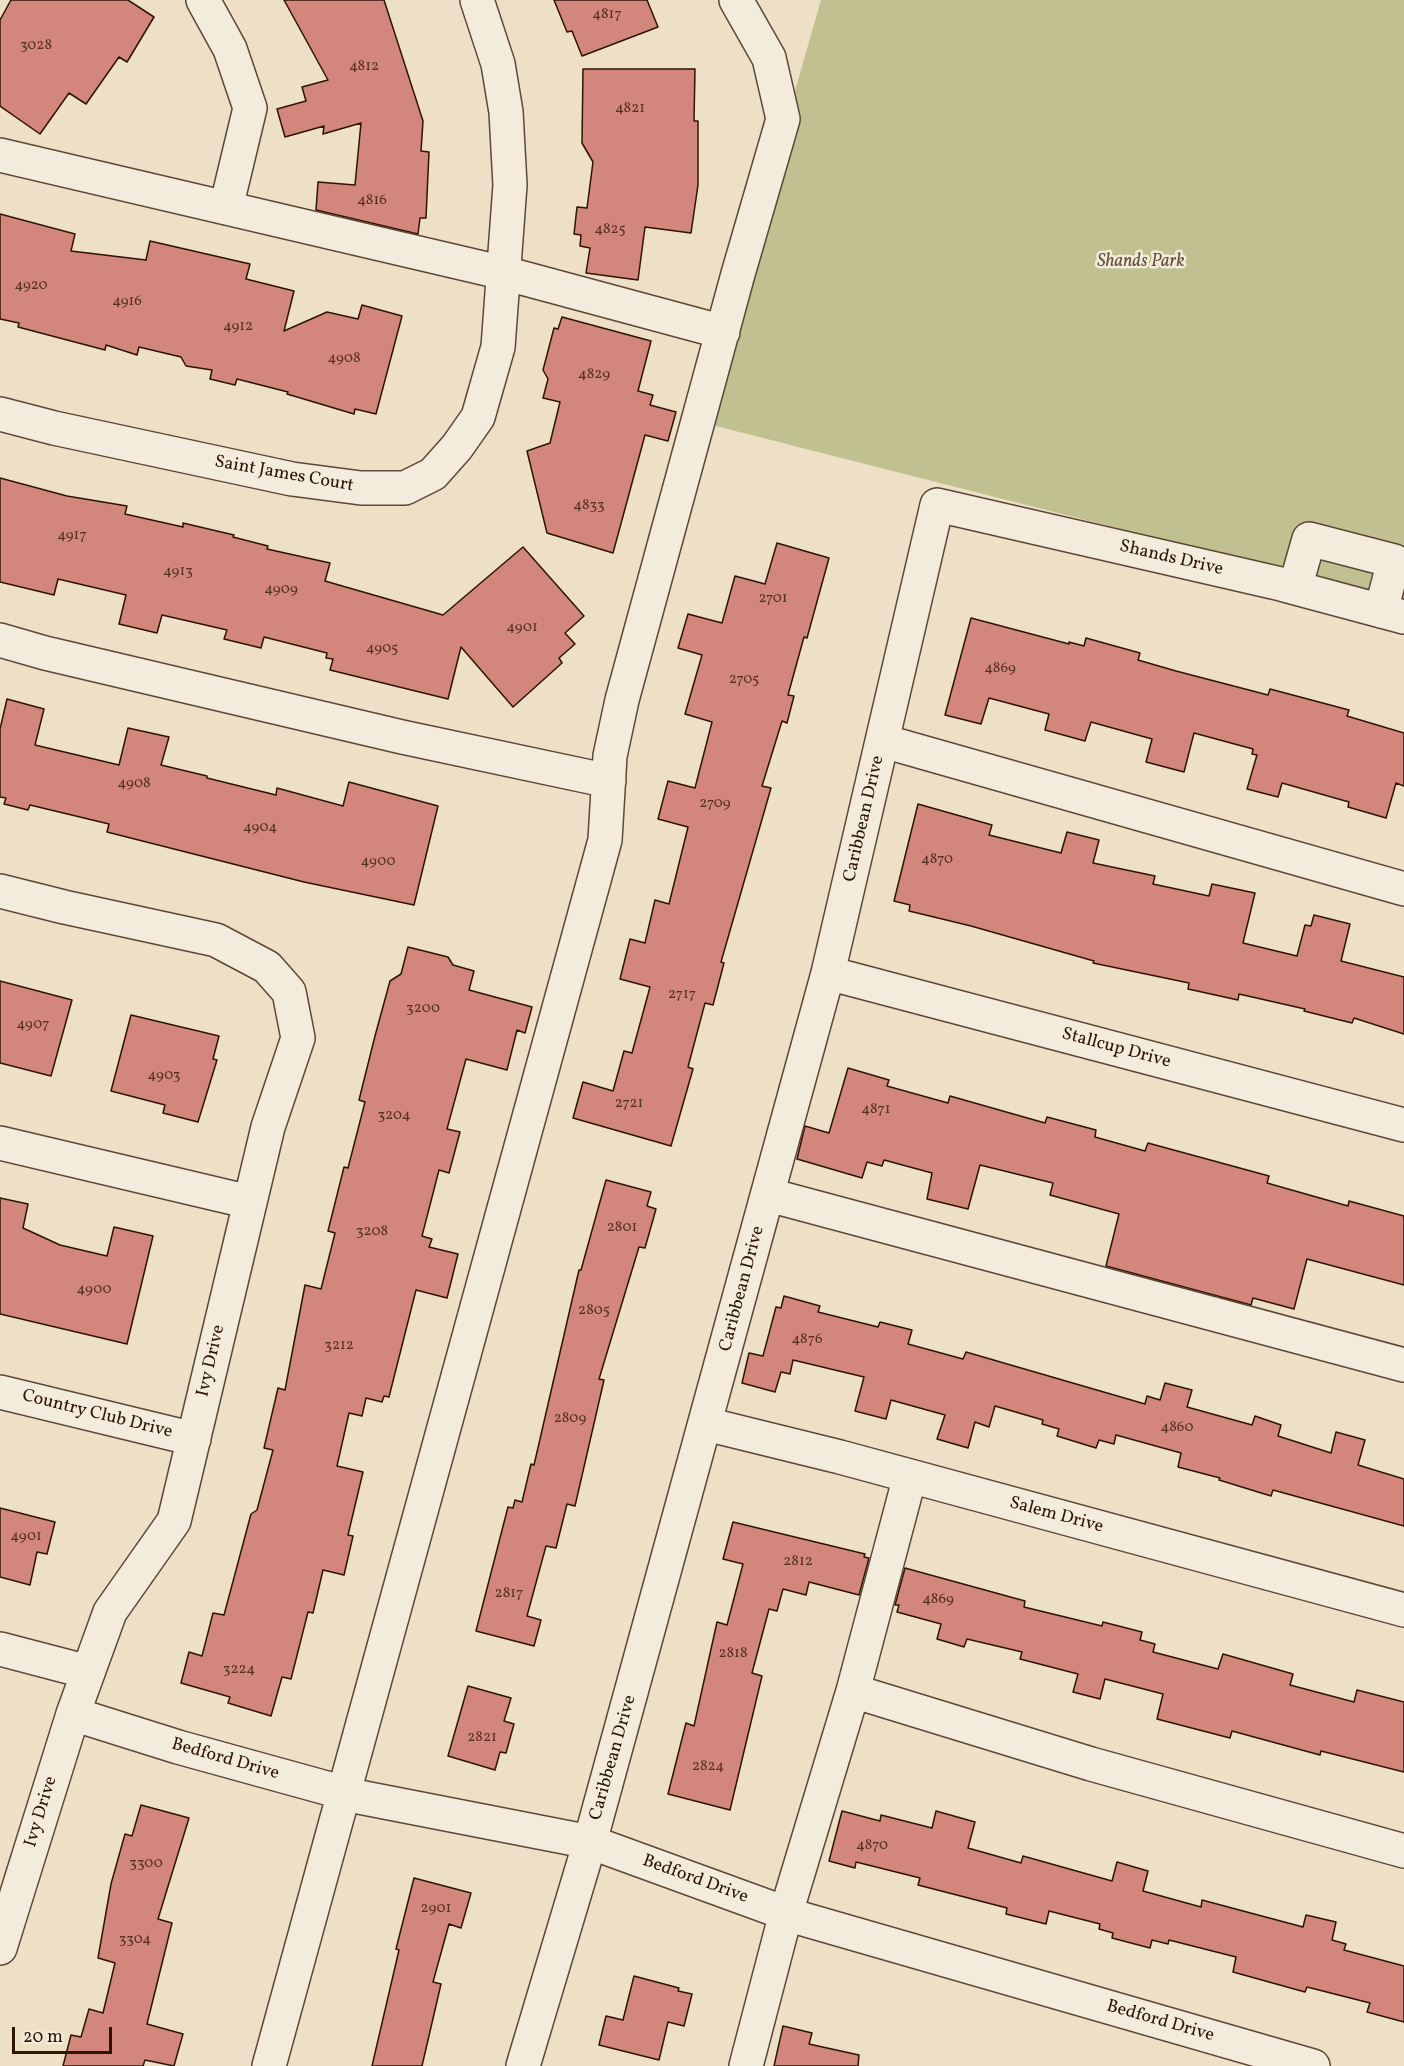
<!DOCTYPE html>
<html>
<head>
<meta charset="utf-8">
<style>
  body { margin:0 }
  #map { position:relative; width:1404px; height:2066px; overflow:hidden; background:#ede0c7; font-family:Vollkorn,serif }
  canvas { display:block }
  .scale { position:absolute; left:12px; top:2027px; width:100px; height:27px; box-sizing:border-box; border:3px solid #2d1405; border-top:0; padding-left:8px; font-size:18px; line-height:21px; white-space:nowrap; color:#2d1405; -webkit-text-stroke:4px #f3ebdb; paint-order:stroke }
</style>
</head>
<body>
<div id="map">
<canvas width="1404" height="2066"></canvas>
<div class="scale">20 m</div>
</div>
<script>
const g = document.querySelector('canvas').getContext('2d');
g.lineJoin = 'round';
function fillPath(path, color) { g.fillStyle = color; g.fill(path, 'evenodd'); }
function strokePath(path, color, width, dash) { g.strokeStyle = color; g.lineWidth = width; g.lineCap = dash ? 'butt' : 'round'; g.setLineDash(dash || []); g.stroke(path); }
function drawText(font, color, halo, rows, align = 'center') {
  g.font = font + ' Vollkorn,serif'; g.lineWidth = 5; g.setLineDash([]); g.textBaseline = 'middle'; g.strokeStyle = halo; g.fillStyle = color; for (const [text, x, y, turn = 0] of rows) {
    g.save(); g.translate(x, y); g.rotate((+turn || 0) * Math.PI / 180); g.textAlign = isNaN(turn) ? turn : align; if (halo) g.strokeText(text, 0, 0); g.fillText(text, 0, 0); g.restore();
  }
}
const green = new Path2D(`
  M 821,0 L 1404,0 L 1404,601 L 700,422 Z`);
const building = new Path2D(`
  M 11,0 L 128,0 L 154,17 L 127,62 L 119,57 L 86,104 L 69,93 L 40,134 L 0,106 L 0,20 Z
  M 284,0 L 384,0 L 423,121 L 421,151 L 429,152 L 426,218 L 420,218 L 418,234 L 316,210 L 318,182 L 355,185 L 361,123 L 323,134 L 324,126 L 285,137 L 277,109 L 306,101 L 302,87 L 328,80 Z
  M 554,0 L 647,0 L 658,27 L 582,56 L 572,31 L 567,32 Z
  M 583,69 L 695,69 L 694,121 L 698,121 L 698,185 L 691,233 L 645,227 L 638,280 L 586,273 L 590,248 L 580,246 L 581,235 L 574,234 L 577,207 L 587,208 L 593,162 L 582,143 Z
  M 0,214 L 75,234 L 71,251 L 146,260 L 150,241 L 250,264 L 246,279 L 294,291 L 284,331 L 327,312 L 358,319 L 362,305 L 402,316 L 376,414 L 355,409 L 354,414 L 287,394 L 288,392 L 237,379 L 235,385 L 210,379 L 212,370 L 186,366 L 181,357 L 139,347 L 137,355 L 106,345 L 105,350 L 18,327 L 19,323 L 0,319 Z
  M 562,317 L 651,341 L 638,391 L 653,395 L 650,405 L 676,412 L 668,441 L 645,435 L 613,553 L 547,533 L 527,451 L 550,443 L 560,402 L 543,398 L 548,379 L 543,370 L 554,328 L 558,329 Z
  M 0,478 L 67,496 L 127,506 L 125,514 L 183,527 L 183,523 L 234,535 L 233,537 L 268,546 L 267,549 L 330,563 L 325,581 L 443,615 L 523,547 L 584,616 L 565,633 L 575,644 L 559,658 L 562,663 L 513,707 L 461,647 L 448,699 L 330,670 L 333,659 L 326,658 L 327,653 L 264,637 L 261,648 L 224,639 L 227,630 L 162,615 L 157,633 L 119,624 L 126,595 L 58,579 L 54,595 L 0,582 Z
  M 777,543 L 829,558 L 807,638 L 804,637 L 788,695 L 794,696 L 787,723 L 782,721 L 762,786 L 771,788 L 721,962 L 724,963 L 713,1005 L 705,1003 L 688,1067 L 693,1069 L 671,1146 L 573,1118 L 583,1082 L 613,1091 L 624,1051 L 632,1053 L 650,987 L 620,979 L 630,939 L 645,943 L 655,900 L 669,904 L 688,827 L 658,819 L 668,781 L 695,788 L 712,722 L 685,714 L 702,655 L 678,648 L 688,614 L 722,623 L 735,576 L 765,584 Z
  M 971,618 L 1069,644 L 1069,642 L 1084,646 L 1086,638 L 1140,653 L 1138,660 L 1176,671 L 1268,695 L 1270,689 L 1349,710 L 1347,716 L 1404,733 L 1404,786 L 1396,783 L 1386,818 L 1348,807 L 1349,802 L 1282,783 L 1278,797 L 1247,789 L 1257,755 L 1252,754 L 1253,749 L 1194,733 L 1184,772 L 1146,762 L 1152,739 L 1091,722 L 1085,741 L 1045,730 L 1049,714 L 989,698 L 981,724 L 945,715 Z
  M 7,699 L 44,709 L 35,745 L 119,765 L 128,728 L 169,737 L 161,765 L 207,776 L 207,778 L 276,795 L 277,788 L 343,806 L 349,782 L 438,806 L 414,905 L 304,882 L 107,832 L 109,824 L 30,805 L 28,810 L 4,804 L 6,798 L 0,797 L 0,729 Z
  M 918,804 L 992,825 L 989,835 L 1061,853 L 1067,832 L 1099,840 L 1093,863 L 1155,876 L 1153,884 L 1209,896 L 1212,884 L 1255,893 L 1243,943 L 1297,956 L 1305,925 L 1311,926 L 1314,915 L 1350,924 L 1341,961 L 1404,977 L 1404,1034 L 1354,1018 L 1352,1023 L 1304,1011 L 1305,1009 L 1239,994 L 1238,1000 L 1188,989 L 1189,983 L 1093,963 L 1094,961 L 971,926 L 909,911 L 910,905 L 894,901 Z
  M 408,947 L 448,957 L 453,965 L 474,971 L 469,990 L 532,1007 L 525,1033 L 517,1030 L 507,1070 L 466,1059 L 447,1129 L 460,1132 L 449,1173 L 439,1170 L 422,1236 L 432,1239 L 429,1247 L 458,1254 L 447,1298 L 416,1290 L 389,1397 L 384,1396 L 382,1402 L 366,1398 L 362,1416 L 349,1413 L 337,1466 L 363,1472 L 348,1535 L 353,1536 L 344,1575 L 323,1570 L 313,1613 L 308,1612 L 291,1679 L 282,1677 L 271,1716 L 228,1703 L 230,1697 L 181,1683 L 189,1652 L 202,1656 L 213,1613 L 224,1615 L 251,1514 L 257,1510 L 273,1450 L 264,1448 L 278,1388 L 285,1390 L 305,1285 L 321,1289 L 335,1233 L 328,1231 L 344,1167 L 348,1168 L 365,1102 L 359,1100 L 375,1036 L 390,981 L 401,974 Z
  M 0,981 L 72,1000 L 51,1076 L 0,1063 Z
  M 131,1015 L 219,1036 L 213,1059 L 217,1060 L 198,1122 L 163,1113 L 165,1105 L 111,1091 Z
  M 848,1068 L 889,1080 L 887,1086 L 948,1103 L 950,1096 L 1045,1123 L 1047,1117 L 1096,1130 L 1095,1137 L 1145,1151 L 1148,1143 L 1269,1176 L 1267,1183 L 1348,1206 L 1349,1201 L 1404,1216 L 1404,1285 L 1307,1259 L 1294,1309 L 1253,1298 L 1251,1305 L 1106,1266 L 1119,1214 L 1050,1195 L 1053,1183 L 980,1165 L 968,1209 L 927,1199 L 932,1173 L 884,1160 L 882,1166 L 867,1162 L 862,1178 L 797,1159 L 805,1126 L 829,1133 Z
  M 606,1180 L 651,1192 L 647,1206 L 656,1209 L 645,1248 L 639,1247 L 599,1379 L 604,1380 L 575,1506 L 567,1504 L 556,1548 L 546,1546 L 527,1616 L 541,1620 L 534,1646 L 476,1631 L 508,1507 L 513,1508 L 515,1500 L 522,1502 L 531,1464 L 534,1465 L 579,1270 L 581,1270 Z
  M 0,1198 L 28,1204 L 23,1228 L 60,1245 L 107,1256 L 114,1227 L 153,1236 L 127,1344 L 0,1314 Z
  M 784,1296 L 820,1306 L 818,1312 L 878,1327 L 880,1322 L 912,1330 L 908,1344 L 963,1359 L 966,1352 L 1145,1404 L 1147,1396 L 1160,1400 L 1165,1383 L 1192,1390 L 1187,1407 L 1252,1425 L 1255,1416 L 1281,1425 L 1278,1436 L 1331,1453 L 1336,1432 L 1365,1440 L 1358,1465 L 1404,1479 L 1404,1526 L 1273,1490 L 1271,1496 L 1219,1480 L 1220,1478 L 1178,1467 L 1181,1453 L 1116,1435 L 1114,1444 L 1099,1440 L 1096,1448 L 1057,1436 L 1059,1429 L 1042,1424 L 1043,1420 L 995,1406 L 989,1427 L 975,1422 L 968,1448 L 937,1439 L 945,1415 L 891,1400 L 886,1419 L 855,1411 L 864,1377 L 793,1360 L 790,1374 L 781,1372 L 775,1392 L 742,1383 L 749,1353 L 763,1356 L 776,1307 L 781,1308 Z
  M 0,1508 L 55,1522 L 47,1554 L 37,1552 L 30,1585 L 0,1577 Z
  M 733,1522 L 865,1554 L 864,1557 L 869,1558 L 859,1595 L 809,1582 L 806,1595 L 783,1589 L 777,1611 L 769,1609 L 752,1673 L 762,1676 L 730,1810 L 668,1794 L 686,1723 L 694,1726 L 717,1622 L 727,1625 L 743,1564 L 723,1559 Z
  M 905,1568 L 1025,1601 L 1024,1607 L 1102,1626 L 1103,1622 L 1142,1632 L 1140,1640 L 1155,1644 L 1153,1652 L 1218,1669 L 1223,1654 L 1293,1674 L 1290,1685 L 1354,1702 L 1357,1690 L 1404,1702 L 1404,1772 L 1321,1751 L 1320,1755 L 1232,1731 L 1230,1738 L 1157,1719 L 1163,1694 L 1105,1679 L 1100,1699 L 1073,1692 L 1078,1674 L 1020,1659 L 1022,1652 L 967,1639 L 964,1647 L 937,1639 L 941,1624 L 897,1612 L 899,1605 L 895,1605 Z
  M 468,1686 L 511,1698 L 504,1721 L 514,1724 L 506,1753 L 500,1752 L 495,1770 L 448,1756 Z
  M 141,1805 L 189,1818 L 158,1919 L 172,1923 L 147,2024 L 183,2034 L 174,2066 L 145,2060 L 143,2066 L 63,2066 L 71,2035 L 81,2037 L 89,2009 L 103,2013 L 115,1963 L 98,1958 L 111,1884 L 125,1834 L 132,1836 Z
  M 842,1811 L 880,1821 L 881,1815 L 932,1828 L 936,1811 L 975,1822 L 968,1848 L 1021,1863 L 1023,1856 L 1112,1881 L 1117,1862 L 1148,1871 L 1143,1891 L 1201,1907 L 1202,1900 L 1303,1927 L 1306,1915 L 1336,1922 L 1332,1940 L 1346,1944 L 1344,1950 L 1404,1966 L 1404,2022 L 1367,2012 L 1370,2003 L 1307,1987 L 1305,1992 L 1233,1972 L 1236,1957 L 1169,1940 L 1168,1944 L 1152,1940 L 1150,1948 L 1112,1938 L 1113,1933 L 1099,1929 L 1100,1924 L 1049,1911 L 1046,1924 L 1006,1914 L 1007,1908 L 918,1885 L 920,1878 L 856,1862 L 855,1868 L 829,1861 Z
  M 414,1878 L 471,1893 L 461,1928 L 449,1924 L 433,1982 L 441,1984 L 422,2066 L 372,2066 L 399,1950 L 396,1949 Z
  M 634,1976 L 679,1988 L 678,1991 L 692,1994 L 684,2026 L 668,2022 L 659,2060 L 599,2045 L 606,2016 L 623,2020 Z
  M 783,2026 L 812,2033 L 809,2044 L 859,2055 L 858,2066 L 774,2066 Z`);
const minor = new Path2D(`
  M 203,0 L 230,49 L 250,108 L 226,208
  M 0,155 L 504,273 L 723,332
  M 0,414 L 54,428 L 292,479 L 361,488 L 405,488 L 433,474 L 457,447 L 478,417 L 498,347 L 510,185 L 506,112 L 498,64 L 477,0
  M 1295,588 L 1309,539 L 1394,561 L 1381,611
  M 0,640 L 45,653 L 402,737 L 609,781
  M 883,741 L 1404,889
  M 0,891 L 64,907 L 216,940 L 267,967 L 289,992 L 298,1038 L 268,1127 L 174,1521 L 110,1612 L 73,1714 L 0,1948
  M 828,973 L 1404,1125
  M 0,1143 L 250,1202
  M 769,1195 L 1404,1365
  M 0,1392 L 194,1439
  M 706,1424 L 840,1457 L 1404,1610
  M 910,1476 L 853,1691 L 1091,1764 L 1404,1851
  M 0,1649 L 88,1672
  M 73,1714 L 178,1747 L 359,1797 L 590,1842 L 796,1917 L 1313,2066
  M 269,2066 L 605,840 L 610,756 L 622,700 L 738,274 L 783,119 L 769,58 L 736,0
  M 523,2066 L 590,1842 L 828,973 L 937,505 L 1281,584 L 1404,617
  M 746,2066 L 786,1913 L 853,1691`);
const numberNames = [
  ["4817",607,15],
  ["3028",36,46],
  ["4812",364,67],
  ["4821",630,109],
  ["4816",372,201],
  ["4825",610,230],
  ["4920",31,286],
  ["4916",127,302],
  ["4912",238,327],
  ["4908",344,359],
  ["4829",594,375],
  ["4833",589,506],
  ["4917",72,536],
  ["4913",178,572],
  ["4909",281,590],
  ["2701",773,599],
  ["4901",522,628],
  ["4905",382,649],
  ["4869",1000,669],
  ["2705",744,680],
  ["4908",134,784],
  ["2709",715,804],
  ["4904",260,828],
  ["4870",937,860],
  ["4900",378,862],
  ["2717",682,995],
  ["3200",423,1009],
  ["4907",33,1025],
  ["4903",164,1076],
  ["2721",629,1104],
  ["4871",876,1110],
  ["3204",394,1116],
  ["2801",622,1228],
  ["3208",372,1232],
  ["4900",94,1290],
  ["2805",594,1311],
  ["4876",807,1340],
  ["3212",339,1346],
  ["2809",570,1419],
  ["4860",1177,1428],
  ["4901",26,1537],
  ["2812",798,1562],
  ["2817",509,1594],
  ["4869",938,1600],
  ["2818",733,1654],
  ["3224",239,1670],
  ["2821",482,1738],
  ["2824",708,1767],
  ["4870",872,1846],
  ["3300",146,1864],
  ["2901",436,1909],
  ["3304",135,1940]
];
const parkNames = [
  ["Shands Park",1141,263]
];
const streetNames = [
  ["Saint James Court",284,475,10],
  ["Shands Drive",1171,559,13],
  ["Caribbean Drive",865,819,-77],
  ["Stallcup Drive",1116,1049,15],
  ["Caribbean Drive",743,1289,-75],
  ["Ivy Drive",212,1361,-77],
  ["Country Club Drive",97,1415,14],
  ["Salem Drive",1056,1516,15],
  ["Caribbean Drive",614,1758,-74],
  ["Bedford Drive",225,1760,16],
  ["Ivy Drive",42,1812,-73],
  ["Bedford Drive",695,1880,20],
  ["Bedford Drive",1160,2022,16]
];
fillPath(green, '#c0c091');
fillPath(building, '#d2867c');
strokePath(building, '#2d1405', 1.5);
strokePath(minor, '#5d4736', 36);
strokePath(minor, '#f3ebdb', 33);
drawText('15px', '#563023', null, numberNames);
drawText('italic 18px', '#605036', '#f3ebdb', parkNames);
drawText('18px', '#2d1405', '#f3ebdb', streetNames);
</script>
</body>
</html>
